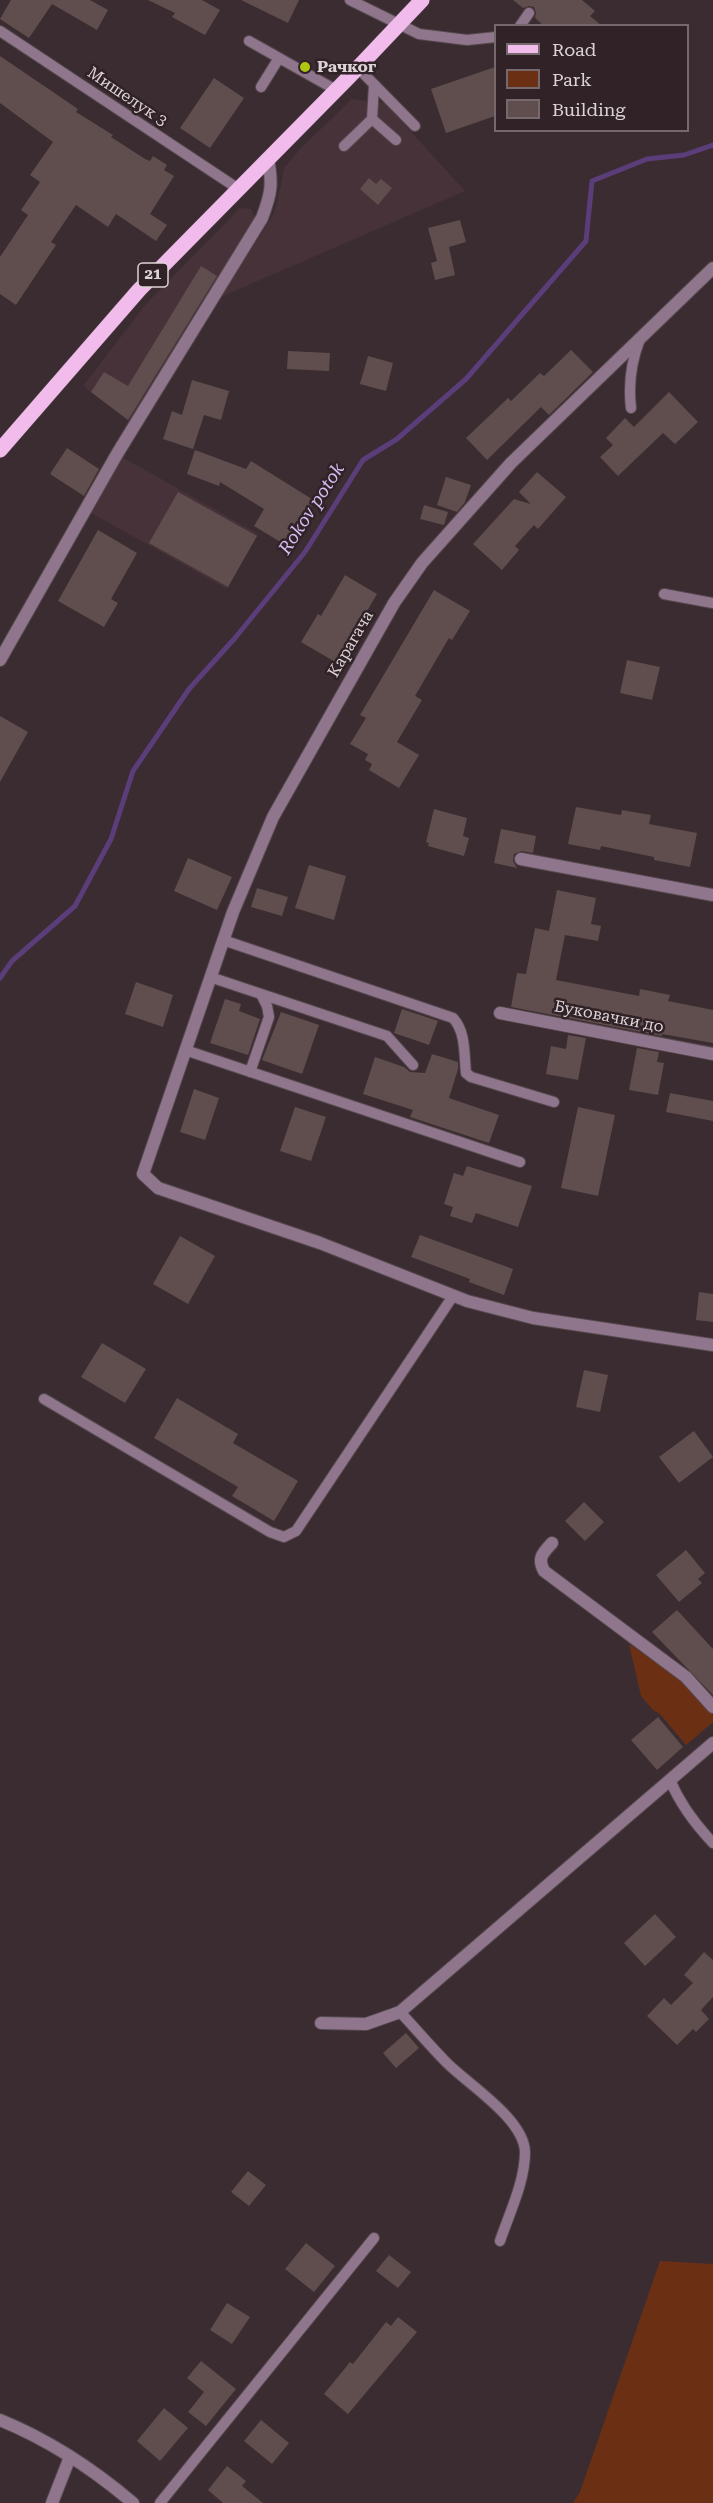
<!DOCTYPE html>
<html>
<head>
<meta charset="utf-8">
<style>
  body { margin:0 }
  #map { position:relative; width:713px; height:2503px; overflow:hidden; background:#3a2c31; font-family:"Roboto Serif",serif }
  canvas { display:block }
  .legend { position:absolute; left:494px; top:24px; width:195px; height:108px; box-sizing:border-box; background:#302227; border:2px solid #75696d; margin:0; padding:8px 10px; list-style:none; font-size:18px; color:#ddd3d6 }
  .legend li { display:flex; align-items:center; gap:12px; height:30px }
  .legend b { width:30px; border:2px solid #75696d }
</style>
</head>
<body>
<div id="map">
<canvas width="713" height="2503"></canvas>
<ul class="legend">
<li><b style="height:8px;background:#f1bbeb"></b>Road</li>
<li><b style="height:16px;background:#6b3014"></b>Park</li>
<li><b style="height:16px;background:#5f4e4d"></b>Building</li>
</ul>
</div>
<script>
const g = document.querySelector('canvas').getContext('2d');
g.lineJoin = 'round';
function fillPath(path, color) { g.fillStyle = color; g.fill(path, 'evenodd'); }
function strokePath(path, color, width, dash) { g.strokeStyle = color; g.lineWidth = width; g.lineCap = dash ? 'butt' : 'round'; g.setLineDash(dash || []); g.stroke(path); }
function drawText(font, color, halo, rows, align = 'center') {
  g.font = font + ' "Roboto Serif",serif'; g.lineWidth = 5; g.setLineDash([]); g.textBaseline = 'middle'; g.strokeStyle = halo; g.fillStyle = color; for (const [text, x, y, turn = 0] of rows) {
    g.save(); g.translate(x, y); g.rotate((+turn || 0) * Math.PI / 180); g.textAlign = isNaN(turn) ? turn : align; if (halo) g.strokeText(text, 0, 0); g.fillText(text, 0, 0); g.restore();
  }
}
const built = new Path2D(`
  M 352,99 L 385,103 L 465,191 L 221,297 L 273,215 L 278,200 L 284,168 L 302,147 Z
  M 240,208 L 251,209 L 255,217 L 130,422 L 83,386 L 146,304 Z
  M 117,454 L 258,534 L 227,589 L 86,510 Z`);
const green = new Path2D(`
  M 629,1644 L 682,1680 L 713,1714 L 713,1722 L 686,1745 L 660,1714 L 653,1710 L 641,1696 Z
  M 660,2261 L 713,2264 L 713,2503 L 573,2503 L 580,2492 Z`);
const stream = new Path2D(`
  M 0,978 L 12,961 L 75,906 L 111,839 L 133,771 L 189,689 L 235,638 L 305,552 L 363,460 L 397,439 L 466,379 L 586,241 L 592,181 L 647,159 L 684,155 L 713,145`);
const building = new Path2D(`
  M 11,0 L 90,0 L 108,10 L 97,30 L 52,4 L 29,38 L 0,19 Z
  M 148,0 L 202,0 L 220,10 L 205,35 L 172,17 L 175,13 Z
  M 241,0 L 299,0 L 288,23 Z
  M 513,0 L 582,0 L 595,11 L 590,16 L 602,26 L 544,26 L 535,18 L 536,13 L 534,7 L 529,6 L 523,8 Z
  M 0,56 L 78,109 L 76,112 L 113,135 L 111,137 L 145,159 L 150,161 L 153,156 L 167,165 L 164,170 L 174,176 L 150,214 L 167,225 L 156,241 L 116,214 L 108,227 L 76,205 L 51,242 L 56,245 L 16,305 L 0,294 L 0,257 L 28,215 L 21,210 L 40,182 L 30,175 L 53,142 L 0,103 Z
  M 495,67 L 495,116 L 446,133 L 431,89 Z
  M 214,78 L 244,98 L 210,148 L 180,128 Z
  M 369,178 L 376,184 L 381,179 L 392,188 L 378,205 L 360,189 Z
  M 460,220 L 466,242 L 449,247 L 455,275 L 435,280 L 431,263 L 437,261 L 428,228 Z
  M 201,266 L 217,276 L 128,420 L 91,392 L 104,372 L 128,386 Z
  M 571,350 L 593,372 L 549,415 L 541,407 L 487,460 L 466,438 L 508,398 L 511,401 L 540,373 L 544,376 Z
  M 288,351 L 330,353 L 329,371 L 287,369 Z
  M 368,356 L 393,363 L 386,391 L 360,384 Z
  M 192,380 L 229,391 L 221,420 L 204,415 L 193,449 L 163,439 L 172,411 L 182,415 Z
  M 669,392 L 698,422 L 675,444 L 663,433 L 618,476 L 600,457 L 613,445 L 606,438 L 625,418 L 634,427 Z
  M 67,448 L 99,469 L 84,496 L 50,474 Z
  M 195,450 L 246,469 L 251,461 L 315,501 L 287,546 L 254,526 L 264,509 L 220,482 L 219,486 L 187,474 Z
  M 537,472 L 566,497 L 538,529 L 534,525 L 515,546 L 519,550 L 502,570 L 473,544 L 514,499 L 531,504 L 519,492 Z
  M 446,477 L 471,485 L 465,502 L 457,512 L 437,505 Z
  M 178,492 L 257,536 L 228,587 L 149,543 Z
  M 424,505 L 448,512 L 444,525 L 420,519 Z
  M 98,530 L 137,553 L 111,599 L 118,603 L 104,627 L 58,601 Z
  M 345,575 L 377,594 L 337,663 L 301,642 L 318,614 L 321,616 Z
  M 434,590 L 470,611 L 452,640 L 449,638 L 415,696 L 422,700 L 397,742 L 419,755 L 399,788 L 369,770 L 372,764 L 365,760 L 368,754 L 350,744 L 366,718 L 360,715 Z
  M 627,660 L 660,667 L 652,700 L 620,693 Z
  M 0,716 L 28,732 L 0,782 Z
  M 576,807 L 621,815 L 622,810 L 651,815 L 649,824 L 697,833 L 690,867 L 654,860 L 654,857 L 601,846 L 600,850 L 568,844 Z
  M 434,809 L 467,818 L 463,836 L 469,838 L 464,856 L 428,846 L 429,843 L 426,842 Z
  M 501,829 L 536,836 L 533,853 L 522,851 L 514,854 L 513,861 L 517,868 L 494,863 Z
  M 188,858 L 232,877 L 217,910 L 174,891 Z
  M 309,865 L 346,876 L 334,920 L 295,908 Z
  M 257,888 L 288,897 L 282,916 L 251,907 Z
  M 557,890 L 596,898 L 591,924 L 601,926 L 598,941 L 565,935 L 556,980 L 639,996 L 640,989 L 670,995 L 668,1001 L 713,1010 L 713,1043 L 662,1034 L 662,1036 L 511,1007 L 517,973 L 526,974 L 535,928 L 549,931 Z
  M 136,982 L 173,995 L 163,1027 L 125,1014 Z
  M 225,999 L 241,1004 L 239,1011 L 260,1019 L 248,1055 L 210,1043 Z
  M 402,1009 L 438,1021 L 429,1045 L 394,1033 Z
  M 281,1012 L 319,1025 L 302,1074 L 262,1060 Z
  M 568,1035 L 586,1038 L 578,1080 L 546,1074 L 551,1046 L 566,1049 Z
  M 637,1048 L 659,1052 L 657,1062 L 664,1063 L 658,1095 L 629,1090 Z
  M 432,1054 L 458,1062 L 458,1069 L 449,1098 L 499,1115 L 489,1143 L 410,1117 L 413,1110 L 363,1094 L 375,1057 L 404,1067 L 410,1072 L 425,1073 Z
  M 194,1089 L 219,1098 L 205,1140 L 180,1132 Z
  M 670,1093 L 713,1101 L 713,1121 L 666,1112 Z
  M 295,1107 L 326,1117 L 311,1161 L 280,1151 Z
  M 578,1107 L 615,1115 L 598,1196 L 561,1188 Z
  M 467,1166 L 532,1186 L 518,1227 L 476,1213 L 472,1223 L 450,1216 L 453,1207 L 444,1204 L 454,1173 L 463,1176 Z
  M 420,1235 L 513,1269 L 504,1295 L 469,1282 L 470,1279 L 411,1257 Z
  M 180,1236 L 215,1256 L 188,1304 L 153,1284 Z
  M 699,1292 L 713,1294 L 713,1322 L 696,1320 Z
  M 102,1343 L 146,1369 L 125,1403 L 81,1377 Z
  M 584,1370 L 608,1375 L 600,1412 L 576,1407 Z
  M 177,1398 L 238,1434 L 233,1443 L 298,1481 L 274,1521 L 232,1496 L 238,1487 L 154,1438 Z
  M 694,1431 L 713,1457 L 679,1483 L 659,1457 Z
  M 584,1502 L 604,1522 L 585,1541 L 565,1521 Z
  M 686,1550 L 705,1573 L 698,1579 L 702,1583 L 679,1602 L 656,1575 Z
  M 677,1610 L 713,1649 L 713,1695 L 652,1632 Z
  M 658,1717 L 683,1747 L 657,1770 L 631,1740 Z
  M 655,1914 L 676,1937 L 645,1966 L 624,1943 Z
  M 704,1952 L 713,1960 L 713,1997 L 701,2010 L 709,2019 L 696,2032 L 693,2029 L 677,2045 L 647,2016 L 664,1998 L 671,2005 L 693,1983 L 684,1975 Z
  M 406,2033 L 419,2048 L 396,2068 L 383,2053 Z
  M 248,2171 L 266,2185 L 249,2206 L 231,2192 Z
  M 306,2243 L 335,2266 L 314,2292 L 285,2269 Z
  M 389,2255 L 411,2272 L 398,2288 L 376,2271 Z
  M 227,2303 L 250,2317 L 232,2344 L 210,2330 Z
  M 398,2317 L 417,2332 L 348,2414 L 324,2394 L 350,2362 L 353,2364 L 386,2322 L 391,2326 Z
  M 201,2361 L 236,2389 L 206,2426 L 188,2412 L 204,2392 L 187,2378 Z
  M 164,2408 L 188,2428 L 160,2461 L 137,2441 Z
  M 261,2420 L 289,2443 L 272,2464 L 244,2441 Z
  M 227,2466 L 246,2481 L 242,2486 L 263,2503 L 223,2503 L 208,2490 Z`);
const service = new Path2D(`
  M 350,0 L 419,34 L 467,40 L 496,37
  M 520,26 L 529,13
  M 0,31 L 237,188
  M 249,41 L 336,90
  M 358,68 L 415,126
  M 261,87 L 279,58
  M 372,119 L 396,140
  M 344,146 L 372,119 L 374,85
  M 631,408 C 628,383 631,362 640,339
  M 664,594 L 713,603
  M 223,940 L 453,1018 C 466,1032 464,1054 466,1073 L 471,1077 L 554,1102
  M 210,977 L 387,1036 L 413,1065
  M 185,1050 L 520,1162
  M 250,1072 L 269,1017 L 267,1006 L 261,994
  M 44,1399 L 270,1532 L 284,1537 L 296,1531 L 453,1296
  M 670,1780 C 680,1804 695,1824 713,1843
  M 400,2012 C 416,2029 431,2047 447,2063 C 469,2085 524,2119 525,2152 C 525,2182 509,2214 500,2241
  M 160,2503 L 374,2238`);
const minor = new Path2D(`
  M 713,268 L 511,463 L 422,563 L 394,603 L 273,817 L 233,912 L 143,1174 L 158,1188 L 320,1243 L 467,1301 L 533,1318 L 713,1345
  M 0,660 L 117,454 L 262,218 C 271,194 273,184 268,159
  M 521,859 L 713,895
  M 500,1013 L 713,1054
  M 552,1543 C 543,1553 537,1558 544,1571 L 686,1677 L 713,1707
  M 321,2023 L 366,2024 L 400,2012 L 713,1743
  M 0,2420 C 49,2440 93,2469 133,2503
  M 52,2503 L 70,2457`);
const primary = new Path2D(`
  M 0,450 L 139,290 L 350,76 L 422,0`);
const markers = [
  [305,67,6,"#adc610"]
];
const shields = [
  [153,275,30]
];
const shieldNames = [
  ["21",153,275]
];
const poiNames = [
  ["Рачког",317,67]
];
const streetNames = [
  ["Мишелук 3",127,97,34],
  ["Карагача",351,644,-60],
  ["Буковачки до",609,1017,11]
];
const waterNames = [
  ["Rokov potok",312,509,-57]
];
fillPath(built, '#47323a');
fillPath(green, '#6b3014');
strokePath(stream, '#5b3d7a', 5);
fillPath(building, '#5f4e4d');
strokePath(service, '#574a4f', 12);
strokePath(minor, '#574a4f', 14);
strokePath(primary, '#574a4f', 16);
strokePath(service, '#90768d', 10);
strokePath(minor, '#90768d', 12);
strokePath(primary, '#f1bbeb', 15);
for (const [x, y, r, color] of markers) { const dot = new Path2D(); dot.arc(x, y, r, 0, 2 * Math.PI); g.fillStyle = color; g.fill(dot); strokePath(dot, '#302227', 2); }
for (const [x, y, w] of shields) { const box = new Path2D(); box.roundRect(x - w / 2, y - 12, w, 24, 4.5); g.fillStyle = '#302227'; g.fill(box); strokePath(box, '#ddd3d6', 1.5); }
drawText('bold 15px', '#ddd3d6', null, shieldNames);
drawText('bold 16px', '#ddd3d6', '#302227', poiNames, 'left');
drawText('16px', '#ddd3d6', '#302227', streetNames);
drawText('italic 18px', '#d5bcf3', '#302227', waterNames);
</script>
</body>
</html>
